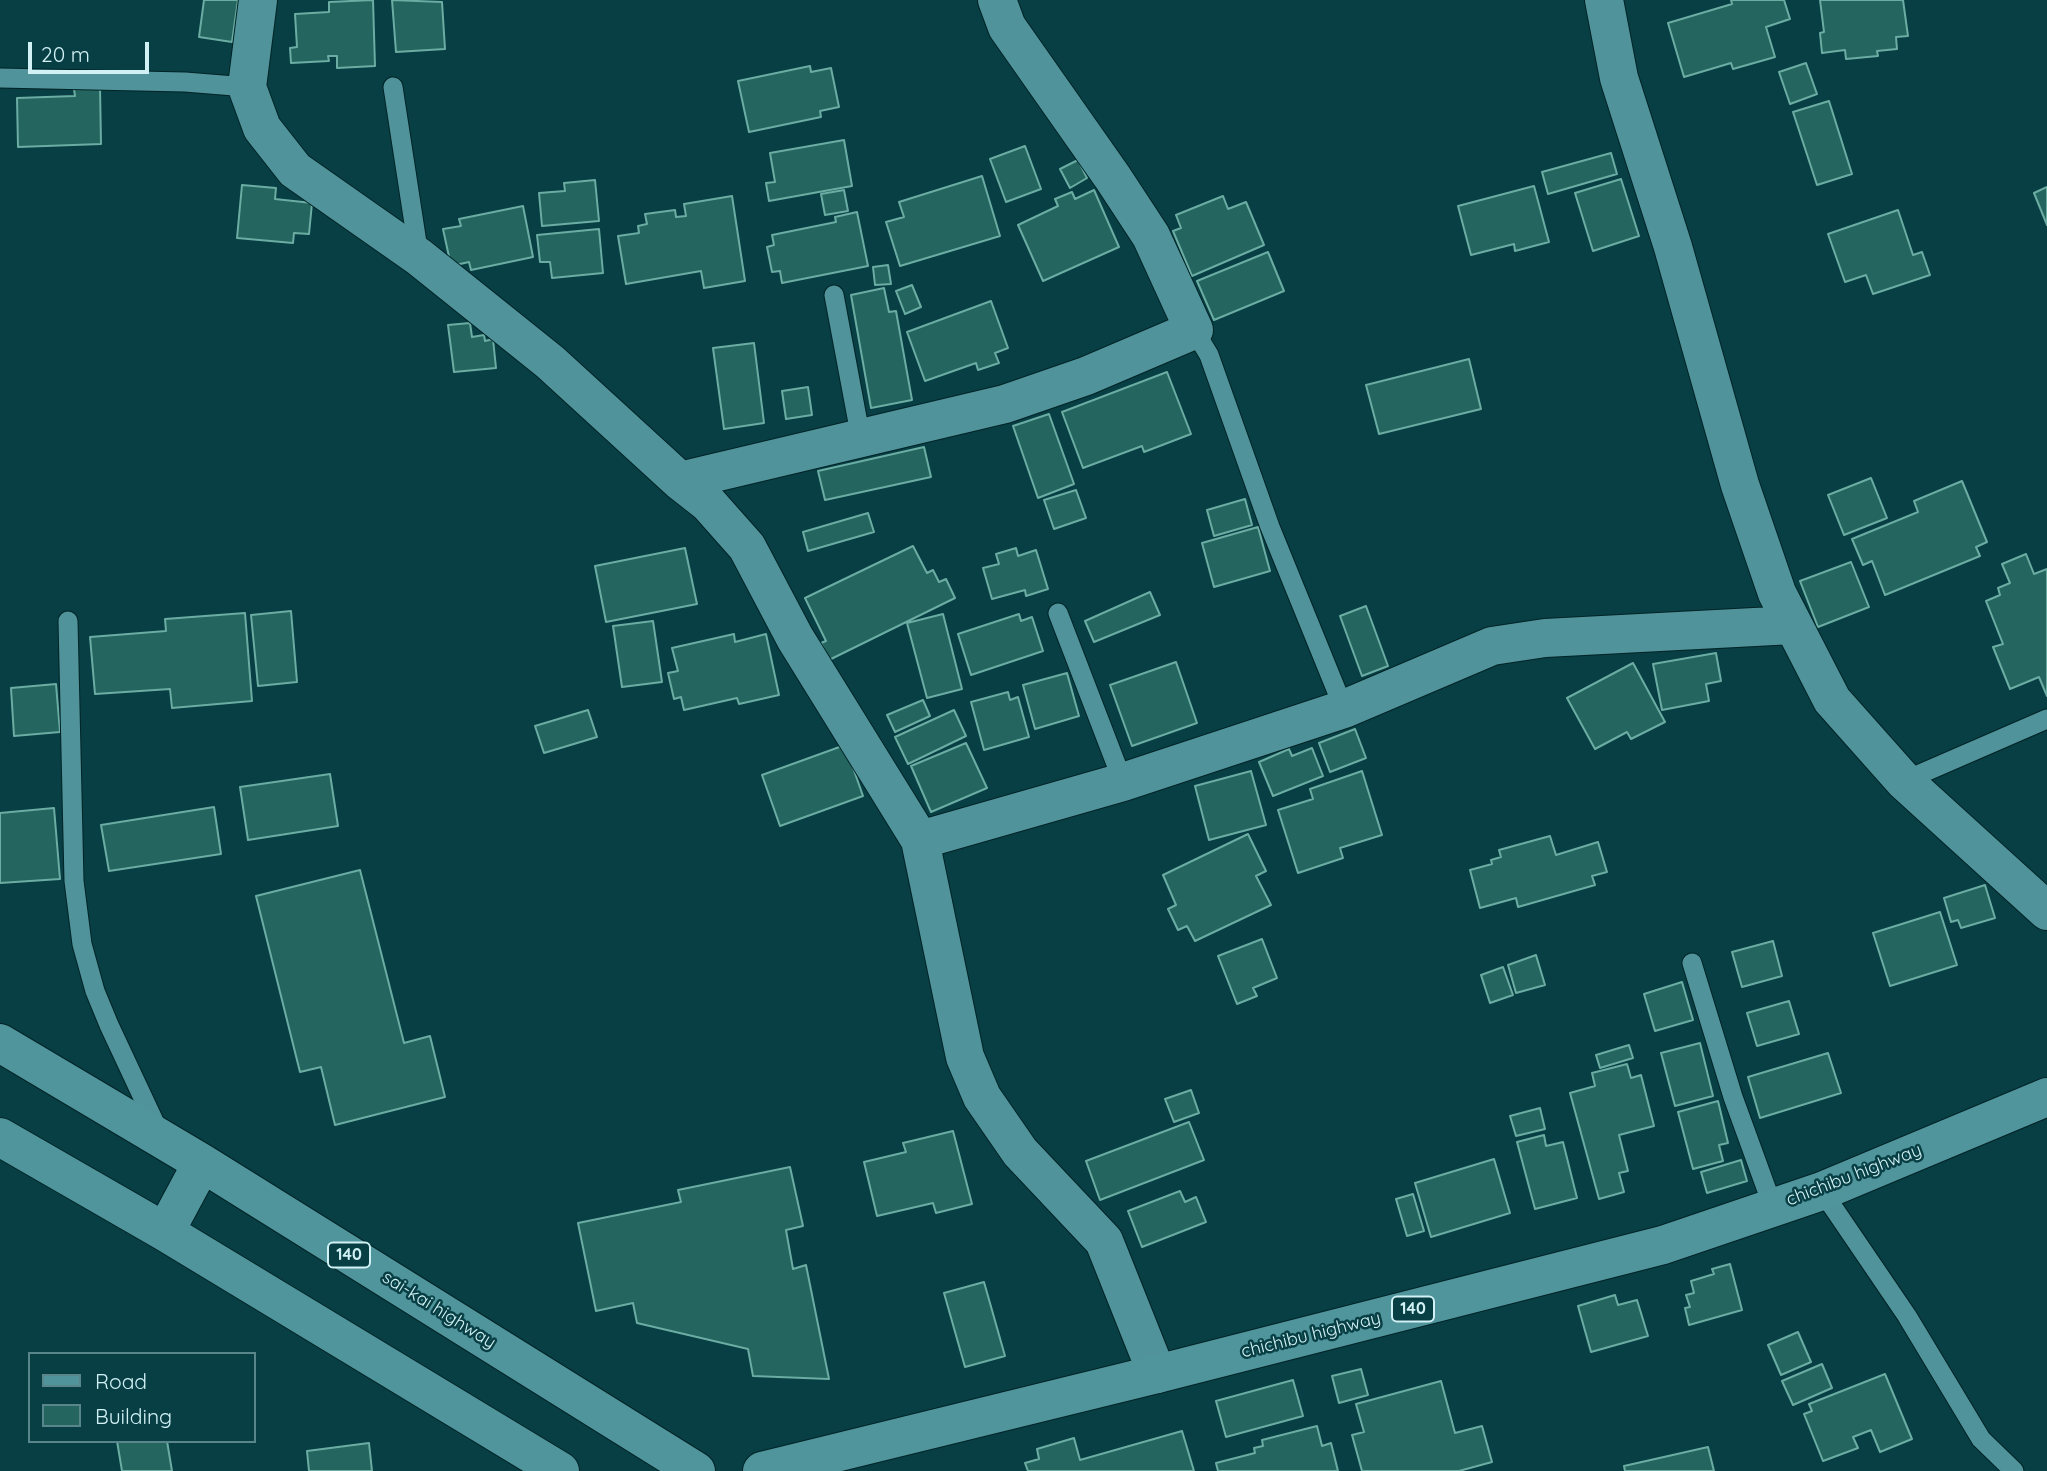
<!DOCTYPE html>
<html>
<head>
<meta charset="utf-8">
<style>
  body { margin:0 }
  #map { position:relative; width:2047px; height:1471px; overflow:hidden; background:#073f44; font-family:Quicksand,sans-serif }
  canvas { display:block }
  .legend { position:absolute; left:28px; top:1352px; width:228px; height:91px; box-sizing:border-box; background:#073f44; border:2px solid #58868b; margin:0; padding:9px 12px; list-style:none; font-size:21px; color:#d1f1f5 }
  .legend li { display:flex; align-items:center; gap:14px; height:35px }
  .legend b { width:35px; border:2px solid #58868b }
  .scale { position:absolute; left:28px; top:42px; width:121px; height:32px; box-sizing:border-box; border:4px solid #d1f1f5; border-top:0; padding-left:9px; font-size:21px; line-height:24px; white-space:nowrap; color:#d1f1f5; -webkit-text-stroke:5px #073f44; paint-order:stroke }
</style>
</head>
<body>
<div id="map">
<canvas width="2047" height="1471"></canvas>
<ul class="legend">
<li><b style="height:9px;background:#51939a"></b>Road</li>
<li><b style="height:19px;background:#24665f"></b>Building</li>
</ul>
<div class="scale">20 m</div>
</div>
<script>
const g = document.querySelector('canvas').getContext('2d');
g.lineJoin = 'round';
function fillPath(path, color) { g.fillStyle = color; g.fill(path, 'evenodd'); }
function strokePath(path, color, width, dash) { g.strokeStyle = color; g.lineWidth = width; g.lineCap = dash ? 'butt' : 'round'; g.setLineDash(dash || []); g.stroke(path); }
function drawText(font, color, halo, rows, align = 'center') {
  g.font = font + ' Quicksand,sans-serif'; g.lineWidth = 5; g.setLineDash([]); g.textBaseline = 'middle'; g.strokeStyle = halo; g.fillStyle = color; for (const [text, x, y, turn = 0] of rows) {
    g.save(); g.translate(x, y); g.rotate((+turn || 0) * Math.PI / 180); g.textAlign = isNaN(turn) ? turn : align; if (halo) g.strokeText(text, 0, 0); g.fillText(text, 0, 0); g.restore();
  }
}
const building = new Path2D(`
  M 204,0 L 238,0 L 232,42 L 199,37 Z
  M 373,0 L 375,66 L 337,68 L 337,56 L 328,56 L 329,61 L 291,63 L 290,48 L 297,47 L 295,14 L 329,12 L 329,2 Z
  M 392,0 L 442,2 L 445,49 L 396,52 Z
  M 1731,0 L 1784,0 L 1790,19 L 1766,27 L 1775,57 L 1733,69 L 1731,63 L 1684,77 L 1668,23 L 1732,4 Z
  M 1820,0 L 1903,0 L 1908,36 L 1896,37 L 1897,49 L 1877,51 L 1878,56 L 1846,59 L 1845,50 L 1822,53 L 1820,33 L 1824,32 Z
  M 1806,63 L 1817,94 L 1790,104 L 1779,72 Z
  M 810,66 L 811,72 L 831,68 L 839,107 L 820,111 L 821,117 L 749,132 L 738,81 Z
  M 100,88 L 101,144 L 18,147 L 17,98 L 75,96 L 74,89 Z
  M 1829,101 L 1852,174 L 1817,185 L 1793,112 Z
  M 844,140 L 852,186 L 769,201 L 766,183 L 775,182 L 770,153 Z
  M 1025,146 L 1041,189 L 1006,202 L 990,159 Z
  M 1611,153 L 1617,174 L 1548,194 L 1542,172 Z
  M 1078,160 L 1087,178 L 1070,188 L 1060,169 Z
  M 982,176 L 1000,236 L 900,266 L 886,222 L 904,217 L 899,202 Z
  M 1621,179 L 1639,236 L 1593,251 L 1575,193 Z
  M 595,180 L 599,221 L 542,226 L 539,193 L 565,191 L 564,183 Z
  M 242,185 L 276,188 L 275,199 L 312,203 L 309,234 L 294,233 L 293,243 L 237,238 Z
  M 1534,186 L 1549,242 L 1515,251 L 1514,244 L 1471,255 L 1458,206 Z
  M 2047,187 L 2047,225 L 2034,193 Z
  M 844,190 L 848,211 L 825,215 L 821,194 Z
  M 1094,190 L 1119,247 L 1043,281 L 1018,225 L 1058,206 L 1055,199 L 1072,192 L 1075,199 Z
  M 732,196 L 745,281 L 704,288 L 701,271 L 626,284 L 618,236 L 639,233 L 638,226 L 647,224 L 645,214 L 675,210 L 676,217 L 686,216 L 684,204 Z
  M 1223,196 L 1228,209 L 1246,202 L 1264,245 L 1192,276 L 1173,231 L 1181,228 L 1176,215 Z
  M 523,206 L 533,257 L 471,270 L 469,262 L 451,266 L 443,229 L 461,226 L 459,219 Z
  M 1898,210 L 1913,255 L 1922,252 L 1930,275 L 1873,294 L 1866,275 L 1845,282 L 1828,234 Z
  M 857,212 L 868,266 L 782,283 L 780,271 L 772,272 L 767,247 L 774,245 L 772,235 L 836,222 L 835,217 Z
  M 599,229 L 603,273 L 552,278 L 550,262 L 540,262 L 537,235 Z
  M 1268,252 L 1284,291 L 1214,320 L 1197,281 Z
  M 888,265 L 891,284 L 875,285 L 873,267 Z
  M 912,285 L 921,307 L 905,314 L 896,291 Z
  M 884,288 L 889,312 L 896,311 L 912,400 L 871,408 L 851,295 Z
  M 991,301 L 1008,348 L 995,353 L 999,363 L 978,370 L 976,363 L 925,381 L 907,332 Z
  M 470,323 L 472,337 L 484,335 L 485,341 L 493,339 L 496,368 L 454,372 L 448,325 Z
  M 754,343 L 764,423 L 724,429 L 713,348 Z
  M 1469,359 L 1481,409 L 1379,434 L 1366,385 Z
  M 1167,372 L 1191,434 L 1144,452 L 1142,446 L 1083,468 L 1062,412 Z
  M 808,387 L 812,415 L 786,419 L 782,391 Z
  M 1049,414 L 1074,484 L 1038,498 L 1013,426 Z
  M 924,447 L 931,477 L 825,500 L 818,471 Z
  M 1871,478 L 1887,518 L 1844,535 L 1828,495 Z
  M 1962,481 L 1987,542 L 1976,547 L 1980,556 L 1885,595 L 1872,561 L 1863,565 L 1852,539 L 1918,512 L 1914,501 Z
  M 1076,490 L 1086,518 L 1054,529 L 1044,500 Z
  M 1245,499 L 1252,525 L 1214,536 L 1207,510 Z
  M 868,513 L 874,532 L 808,551 L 803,532 Z
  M 1258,527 L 1270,571 L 1214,587 L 1202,543 Z
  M 913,546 L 927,573 L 933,570 L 939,582 L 946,579 L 955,598 L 829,660 L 821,643 L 826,641 L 805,598 Z
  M 685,548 L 697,604 L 606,622 L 595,566 Z
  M 1016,548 L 1018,556 L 1036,550 L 1048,589 L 1026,596 L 1025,590 L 992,599 L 983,568 L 999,564 L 996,554 Z
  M 2026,554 L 2034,574 L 2047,569 L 2047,696 L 2039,677 L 2010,689 L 1993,647 L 2003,644 L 1986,601 L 2000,595 L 1998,588 L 2010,583 L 2002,564 Z
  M 1851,562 L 1869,607 L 1818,627 L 1800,581 Z
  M 1150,592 L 1160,615 L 1094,642 L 1085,621 Z
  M 1366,606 L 1388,666 L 1362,676 L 1340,616 Z
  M 291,611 L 297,682 L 258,686 L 251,615 Z
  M 245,613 L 252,701 L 172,708 L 170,689 L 95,694 L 90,637 L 166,631 L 165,619 Z
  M 943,614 L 962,689 L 927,698 L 907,623 Z
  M 1019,614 L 1021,621 L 1032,617 L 1043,651 L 971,675 L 958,634 Z
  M 653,621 L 662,682 L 622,687 L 613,626 Z
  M 734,634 L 735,642 L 766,634 L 779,695 L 739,704 L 737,698 L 684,710 L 681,697 L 674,699 L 668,673 L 678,671 L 672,648 Z
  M 1716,653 L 1721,681 L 1706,684 L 1709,701 L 1662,710 L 1653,664 Z
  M 1176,662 L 1197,723 L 1132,746 L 1110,685 Z
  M 1633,663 L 1665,722 L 1631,739 L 1627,732 L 1595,749 L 1567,698 Z
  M 1067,673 L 1079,716 L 1035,729 L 1023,685 Z
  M 56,684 L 60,732 L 14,736 L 11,688 Z
  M 1008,692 L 1010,700 L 1018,697 L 1029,737 L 984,750 L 971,702 Z
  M 923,700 L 930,716 L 895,732 L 887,715 Z
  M 588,710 L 597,737 L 544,753 L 535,726 Z
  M 954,710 L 966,736 L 908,764 L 895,737 Z
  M 1355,729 L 1366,758 L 1330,772 L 1319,743 Z
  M 966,743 L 987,788 L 931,812 L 911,766 Z
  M 845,745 L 863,796 L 780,826 L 762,775 Z
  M 1312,748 L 1323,776 L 1273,796 L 1259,762 L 1289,749 L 1292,756 Z
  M 1251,771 L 1266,825 L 1209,840 L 1195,786 Z
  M 1362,771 L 1382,835 L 1340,848 L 1343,858 L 1298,873 L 1278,810 L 1313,799 L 1310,789 Z
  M 330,774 L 338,826 L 248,840 L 240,787 Z
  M 214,807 L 221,854 L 109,871 L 101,825 Z
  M 54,808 L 60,879 L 0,883 L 0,813 Z
  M 1248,834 L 1266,871 L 1256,876 L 1271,905 L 1195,941 L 1187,926 L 1178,930 L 1168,909 L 1176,905 L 1163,875 Z
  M 1550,836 L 1556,855 L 1598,842 L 1607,872 L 1592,876 L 1595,885 L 1518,907 L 1516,898 L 1480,908 L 1470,870 L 1492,864 L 1491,860 L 1501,857 L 1499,850 Z
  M 360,870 L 404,1043 L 430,1036 L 445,1097 L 335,1125 L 321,1067 L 300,1072 L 256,896 Z
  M 1985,885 L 1995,918 L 1961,928 L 1958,920 L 1951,922 L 1944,898 Z
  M 1940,912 L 1957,965 L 1890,986 L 1873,933 Z
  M 1262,939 L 1277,978 L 1253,988 L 1257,996 L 1237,1004 L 1218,956 Z
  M 1773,941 L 1782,976 L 1742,987 L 1732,952 Z
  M 1536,955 L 1545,985 L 1516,993 L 1508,965 Z
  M 1503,967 L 1513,995 L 1490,1003 L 1481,975 Z
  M 1682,982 L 1693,1020 L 1655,1031 L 1644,994 Z
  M 1789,1001 L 1799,1034 L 1757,1046 L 1747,1013 Z
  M 1700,1043 L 1713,1096 L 1675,1106 L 1661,1053 Z
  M 1629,1045 L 1633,1058 L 1600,1068 L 1596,1055 Z
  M 1828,1053 L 1841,1093 L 1760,1118 L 1748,1077 Z
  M 1627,1064 L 1631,1078 L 1641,1075 L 1654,1126 L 1619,1135 L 1628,1171 L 1619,1173 L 1624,1192 L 1599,1199 L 1570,1093 L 1595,1086 L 1592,1073 Z
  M 1191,1090 L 1199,1113 L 1174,1122 L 1165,1099 Z
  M 1718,1101 L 1728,1143 L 1719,1145 L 1723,1161 L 1693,1169 L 1678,1112 Z
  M 1540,1108 L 1545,1129 L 1516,1136 L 1510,1116 Z
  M 1189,1122 L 1204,1160 L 1100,1200 L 1086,1161 Z
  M 953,1131 L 972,1204 L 936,1213 L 933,1203 L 877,1216 L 864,1162 L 906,1152 L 903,1143 Z
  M 1544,1135 L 1546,1146 L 1563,1142 L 1577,1198 L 1535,1209 L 1517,1142 Z
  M 1494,1159 L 1510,1213 L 1431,1237 L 1415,1183 Z
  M 1741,1160 L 1747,1181 L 1707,1193 L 1701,1172 Z
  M 790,1167 L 803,1226 L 786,1230 L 793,1269 L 806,1265 L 829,1379 L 753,1376 L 748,1349 L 637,1323 L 633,1303 L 596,1311 L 578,1223 L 681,1202 L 678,1190 Z
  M 1180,1191 L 1185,1202 L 1196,1197 L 1206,1222 L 1142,1247 L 1128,1211 Z
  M 1413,1194 L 1424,1231 L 1407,1236 L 1396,1199 Z
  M 1730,1264 L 1742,1310 L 1689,1325 L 1685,1308 L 1690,1307 L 1686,1295 L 1694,1293 L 1691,1281 L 1714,1274 L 1712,1269 Z
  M 984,1282 L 1005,1356 L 965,1367 L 944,1293 Z
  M 1615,1295 L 1618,1305 L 1637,1300 L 1648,1336 L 1591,1352 L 1578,1306 Z
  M 1798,1332 L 1811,1362 L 1781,1375 L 1768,1345 Z
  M 1822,1364 L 1832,1388 L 1793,1405 L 1782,1381 Z
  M 1361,1369 L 1368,1395 L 1339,1403 L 1332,1376 Z
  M 1885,1374 L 1912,1439 L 1880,1452 L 1871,1430 L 1853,1437 L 1858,1448 L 1823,1461 L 1804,1414 L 1812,1411 L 1809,1404 Z
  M 1293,1380 L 1303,1416 L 1226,1437 L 1216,1401 Z
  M 1441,1381 L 1455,1433 L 1482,1426 L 1492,1462 L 1459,1471 L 1362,1471 L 1352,1435 L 1364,1432 L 1356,1404 Z
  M 1317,1426 L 1322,1446 L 1331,1443 L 1338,1471 L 1218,1471 L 1216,1463 L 1255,1453 L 1254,1448 L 1263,1446 L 1262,1440 Z
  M 1182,1431 L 1194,1471 L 1028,1471 L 1025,1463 L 1039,1459 L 1037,1449 L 1074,1438 L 1080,1460 Z
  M 117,1441 L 167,1441 L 172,1471 L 122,1471 Z
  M 369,1443 L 372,1471 L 309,1471 L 307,1451 Z
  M 1708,1447 L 1714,1471 L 1625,1471 L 1624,1466 Z`);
const service = new Path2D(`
  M 0,78 L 185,82 L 247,87
  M 393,87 L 419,256
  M 834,295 L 861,439
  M 1194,330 L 1209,355 L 1270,527 L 1344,709
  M 1058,613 L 1123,782
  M 68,621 L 74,881 L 82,944 L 95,991 L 109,1025 L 159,1132
  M 1904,781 L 2047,719
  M 1692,963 L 1733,1097 L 1773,1207
  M 1822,1191 L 1907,1316 L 1981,1439 L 2014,1471`);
const minor = new Path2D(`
  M 258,0 L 247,87 L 262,128 L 295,170 L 419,257 L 550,362 L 680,481 L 708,503 L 747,547 L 795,638 L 920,840 L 965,1057 L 982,1097 L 1020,1152 L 1104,1241 L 1157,1374
  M 1604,0 L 1619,78 L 1673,247 L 1740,485 L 1777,593 L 1832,700 L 1904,781 L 2047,911
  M 680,481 L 1005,404 L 1086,376 L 1194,330 L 1151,236 L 1113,178 L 1007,27 L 997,0
  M 920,840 L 1123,782 L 1344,709 L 1492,646 L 1545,638 L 1793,625`);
const trunk = new Path2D(`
  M 0,1043 L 202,1163 L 696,1471
  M 0,1137 L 165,1232 L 560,1471
  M 165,1232 L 202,1163
  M 762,1471 L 1157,1374 L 1663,1245 L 1822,1191 L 2047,1097`);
const shields = [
  [349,1255,42],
  [1413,1309,42]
];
const shieldNames = [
  ["140",349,1255],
  ["140",1413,1309]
];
const streetNames = [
  ["chichibu highway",1854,1175,-21],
  ["sai-kai highway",439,1310,32],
  ["chichibu highway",1311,1335,-14]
];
fillPath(building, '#24665f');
strokePath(building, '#6baca3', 2);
strokePath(service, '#002427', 21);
strokePath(minor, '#002427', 40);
strokePath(trunk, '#002427', 40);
strokePath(service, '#51939a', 19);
strokePath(minor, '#51939a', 38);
strokePath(trunk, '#50949c', 38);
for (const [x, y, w] of shields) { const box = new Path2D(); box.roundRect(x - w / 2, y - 12.5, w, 25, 5); g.fillStyle = '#073f44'; g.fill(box); strokePath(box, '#d1f1f5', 2); }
drawText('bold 16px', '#d1f1f5', null, shieldNames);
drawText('18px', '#d1f1f5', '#073f44', streetNames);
</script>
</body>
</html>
